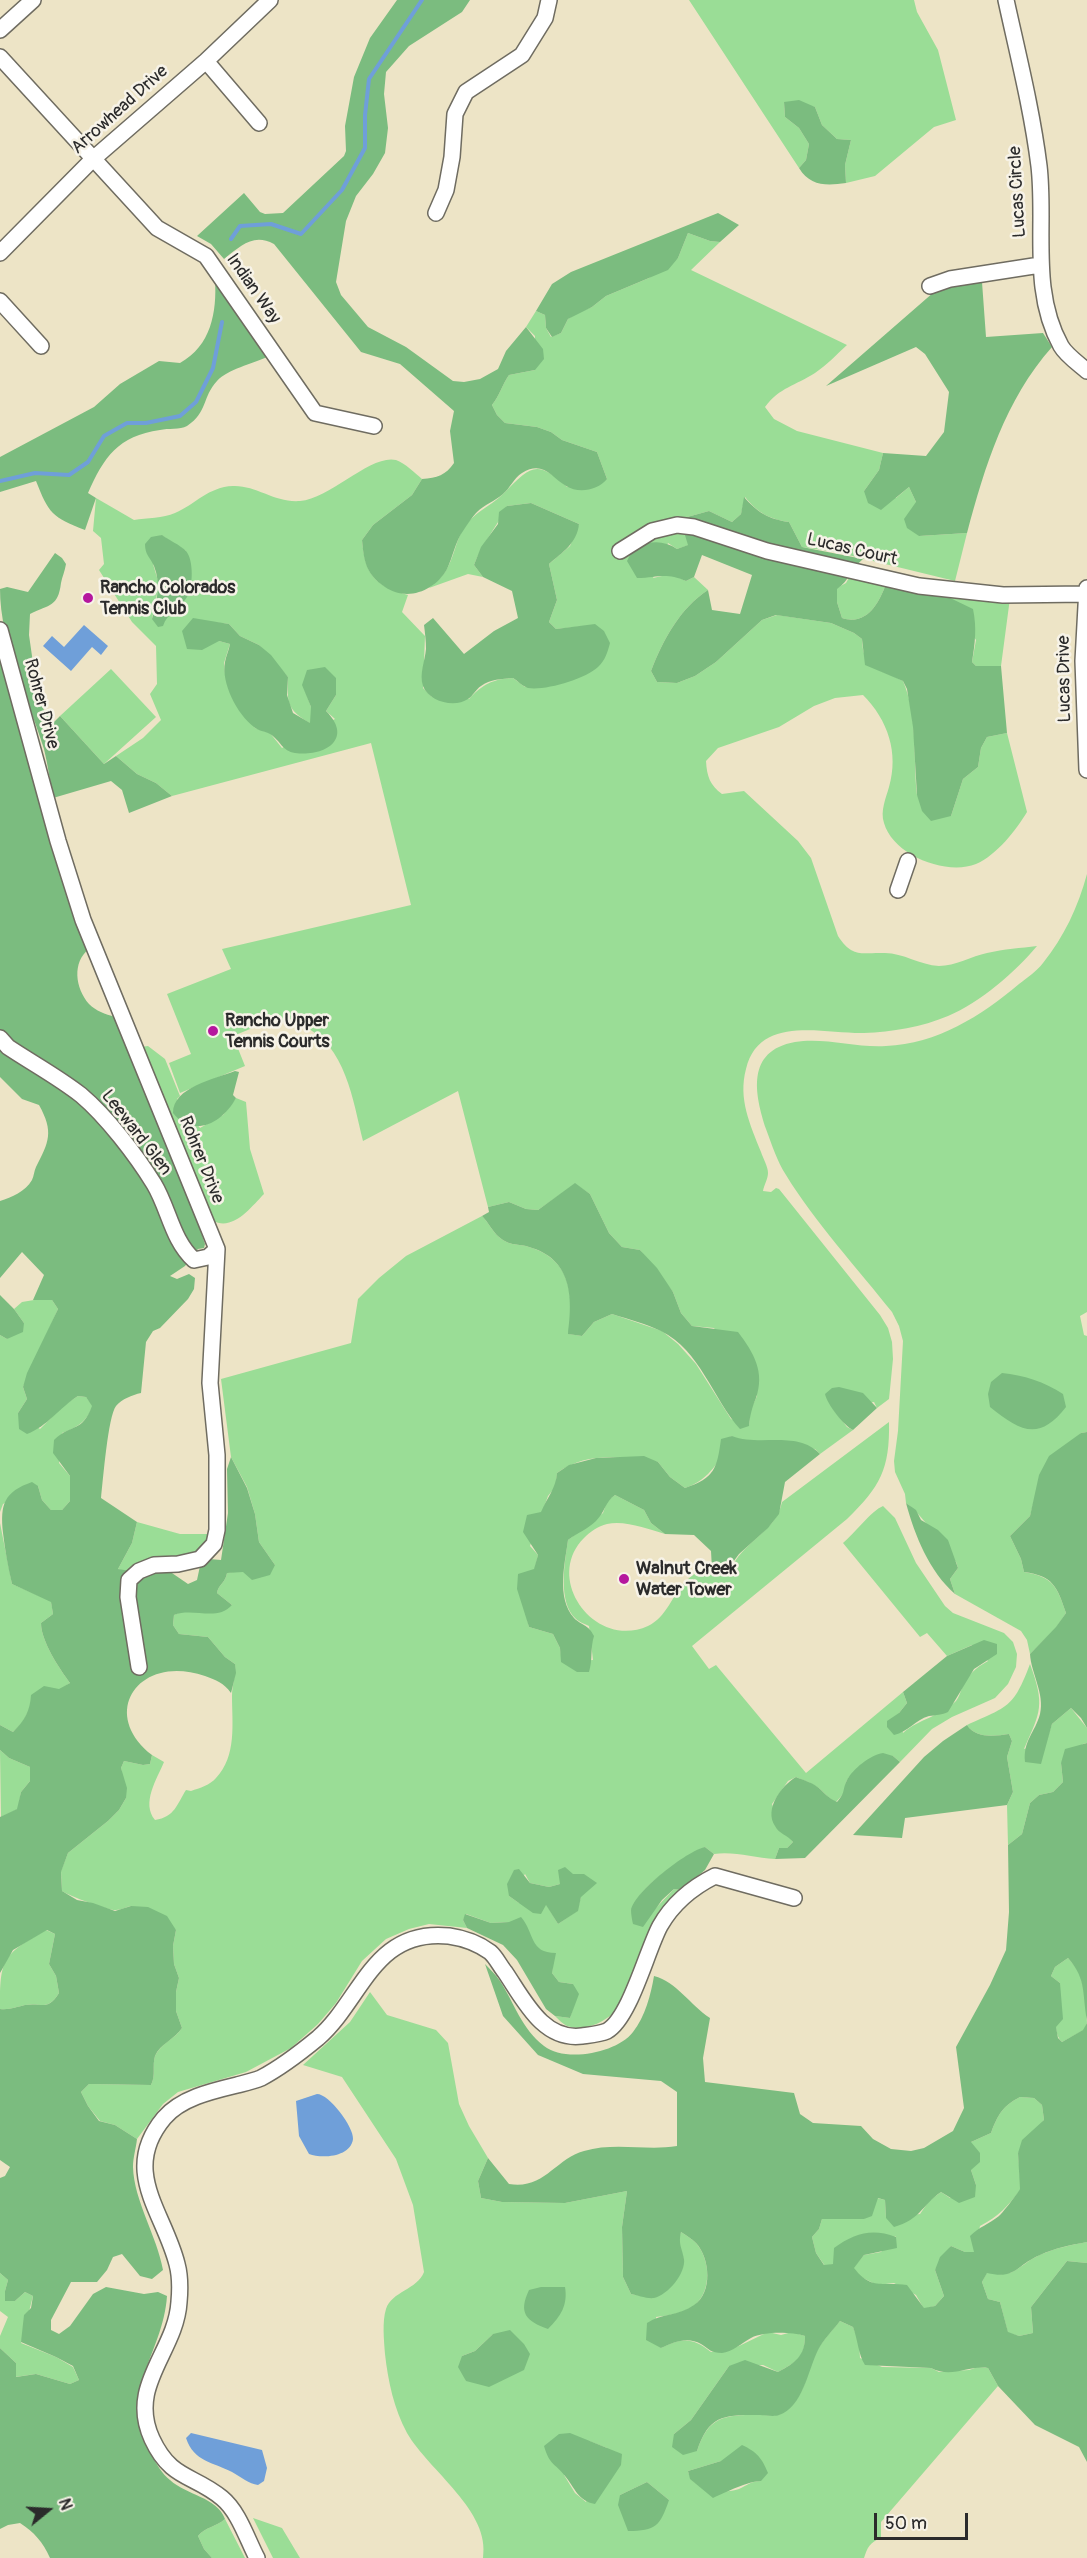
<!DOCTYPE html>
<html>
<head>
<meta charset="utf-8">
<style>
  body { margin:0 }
  #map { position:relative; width:1087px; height:2558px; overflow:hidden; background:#ede4c6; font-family:Pangolin,sans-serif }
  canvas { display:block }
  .north { position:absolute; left:18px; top:2480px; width:60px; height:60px; -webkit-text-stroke:4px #f7f3e8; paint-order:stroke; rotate:72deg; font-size:16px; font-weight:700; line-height:24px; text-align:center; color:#2b2b2b }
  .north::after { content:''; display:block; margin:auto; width:21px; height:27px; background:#2b2b2b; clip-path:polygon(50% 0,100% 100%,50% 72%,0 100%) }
  .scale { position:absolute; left:874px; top:2513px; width:94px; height:27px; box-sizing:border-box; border:3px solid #2b2b2b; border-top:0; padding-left:8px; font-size:18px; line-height:21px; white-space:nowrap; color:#2b2b2b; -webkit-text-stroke:4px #f7f3e8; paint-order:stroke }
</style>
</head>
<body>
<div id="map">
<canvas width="1087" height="2558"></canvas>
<div class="north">N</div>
<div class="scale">50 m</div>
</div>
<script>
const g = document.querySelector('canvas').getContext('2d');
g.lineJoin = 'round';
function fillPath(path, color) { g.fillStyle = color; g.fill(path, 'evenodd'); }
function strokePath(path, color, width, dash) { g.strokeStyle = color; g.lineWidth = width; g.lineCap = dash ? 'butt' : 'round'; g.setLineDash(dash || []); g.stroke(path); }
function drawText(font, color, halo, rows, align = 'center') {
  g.font = font + ' Pangolin,sans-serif'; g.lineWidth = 5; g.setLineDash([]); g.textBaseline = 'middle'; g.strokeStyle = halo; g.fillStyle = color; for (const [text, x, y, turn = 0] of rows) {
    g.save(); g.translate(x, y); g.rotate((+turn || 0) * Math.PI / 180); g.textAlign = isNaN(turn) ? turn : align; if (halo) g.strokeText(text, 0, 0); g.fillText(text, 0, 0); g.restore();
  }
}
const green = new Path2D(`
  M 689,0 L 914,0 L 917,12 L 938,50 L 956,120 L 934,127 L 875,176 L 846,183 L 845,165 L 851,140 L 837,139 L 822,125 L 815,107 L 784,102 L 785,117 L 799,128 L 809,144 L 806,160 L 799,168 Z
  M 688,233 L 710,241 L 720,242 L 691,270 L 847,345 C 837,354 827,365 815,373 C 795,386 780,387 765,407 L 774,419 L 797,431 L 883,453 L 879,470 L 864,491 L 896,498 L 909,487 L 916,502 L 919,536 L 967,533 L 955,581 L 836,552 L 802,547 L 789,522 C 769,519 758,513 745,497 L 741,514 L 732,522 L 709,511 L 680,519 L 689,545 L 677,549 L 668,543 L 653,578 L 671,574 L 686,581 L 694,577 L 708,590 C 680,608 663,640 651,671 L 657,682 L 677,683 L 695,676 L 716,662 L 762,620 L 777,615 L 831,623 L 854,633 L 862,639 C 863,672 880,668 903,681 C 918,716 913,758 917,795 L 951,816 L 963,779 L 978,767 L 981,748 L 987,737 L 1007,733 L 1027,812 C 1016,830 997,855 976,864 C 946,876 893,855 884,823 C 880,811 886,798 889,787 C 899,753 888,720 863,695 L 835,698 L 814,706 L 779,727 L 718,748 L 706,761 C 707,777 710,785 722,794 L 744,791 L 798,841 L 811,858 L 838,936 C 853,959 862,952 885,953 C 903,953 920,965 939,966 C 955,966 972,956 987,953 C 1004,949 1021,948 1037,946 C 1016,971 980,1003 948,1016 C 922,1027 892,1032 864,1033 C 824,1034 759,1014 746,1069 C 738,1099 750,1124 761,1152 C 763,1158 768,1167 768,1173 C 768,1179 764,1185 763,1191 L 771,1192 L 776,1188 L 779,1189 L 880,1315 L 888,1328 L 892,1342 L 893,1359 L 889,1399 L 877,1408 L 874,1402 L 833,1409 L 847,1427 L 853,1430 L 820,1454 L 815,1449 L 740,1440 L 731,1436 C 720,1460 711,1479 685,1488 L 670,1477 L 658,1462 C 623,1457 587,1451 557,1473 L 556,1486 L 548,1496 L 530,1546 L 538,1555 L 525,1610 L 529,1627 L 553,1634 L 560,1648 L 562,1662 L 593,1660 L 589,1626 C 585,1624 579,1622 576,1619 C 557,1602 565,1561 568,1540 L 603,1513 L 607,1501 L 615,1495 L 644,1510 L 651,1523 L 665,1534 C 648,1529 625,1520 607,1524 C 598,1526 590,1532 584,1538 C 543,1579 595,1650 648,1626 C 667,1617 672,1595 686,1581 C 693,1574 703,1568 712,1562 L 712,1569 L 733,1565 C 746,1540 776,1531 782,1502 L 889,1422 C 890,1469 880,1487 847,1519 L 692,1646 L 709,1669 L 716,1665 L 806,1773 L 903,1692 L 907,1703 L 899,1713 L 903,1733 C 920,1718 940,1717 956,1701 C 959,1697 960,1693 962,1688 C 968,1675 975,1668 988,1661 L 972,1645 L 947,1656 L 927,1633 L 920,1637 L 843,1543 C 855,1533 871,1511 883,1506 L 895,1518 L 916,1563 L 945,1606 L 953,1613 L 1004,1633 L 1013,1642 L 1017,1654 L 1016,1667 L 1008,1684 L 995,1698 L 952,1717 L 932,1729 L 900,1762 L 893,1756 L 849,1777 L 846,1782 L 845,1792 L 836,1802 C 829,1798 826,1795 820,1789 C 814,1784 803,1780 796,1777 L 788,1781 L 772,1804 L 781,1832 L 788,1835 L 793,1842 L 787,1848 L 779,1848 L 775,1859 C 754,1858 734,1851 714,1854 L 705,1847 C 678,1864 644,1880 631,1911 L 654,1910 L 674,1889 L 681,1890 L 620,2005 C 611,2020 585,2033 567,2026 C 563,2024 558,2019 555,2016 L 570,2018 L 575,2002 L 573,1984 L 559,1982 L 552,1973 L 553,1962 L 509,1922 L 491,1923 L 466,1914 L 463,1920 L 467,1928 L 429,1924 L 409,1929 L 386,1939 L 362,1961 L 336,2003 L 318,2024 L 291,2048 L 246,2072 L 178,2092 L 163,2104 L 137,2139 L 115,2125 L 100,2121 L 88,2106 L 81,2092 L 89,2084 L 151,2085 C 156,2075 152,2065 155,2056 C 161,2043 175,2039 182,2028 L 176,2011 L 176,1992 L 179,1978 L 174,1964 L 173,1946 L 176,1930 L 131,1906 C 126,1907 121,1910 116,1910 C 110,1911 69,1896 62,1891 L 61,1871 L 68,1853 L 108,1821 L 119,1810 L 126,1798 L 121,1768 L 124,1761 L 143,1765 L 150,1764 L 152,1755 L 164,1762 C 157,1779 141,1803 155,1820 C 175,1817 177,1804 186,1790 L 191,1791 C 200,1788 210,1785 216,1778 C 237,1756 232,1723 232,1696 C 232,1685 236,1676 235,1664 L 225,1657 L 208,1637 L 179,1634 L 173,1625 L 174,1615 L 183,1611 L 232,1605 L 217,1593 C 218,1585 226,1582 227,1573 L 275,1565 L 259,1542 L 255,1514 L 247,1487 L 231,1457 L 221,1379 L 351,1343 L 358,1299 L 379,1278 L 406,1256 L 482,1216 C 488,1222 493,1232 499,1237 C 511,1247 518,1243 529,1247 C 573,1260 573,1297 569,1334 L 582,1336 L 594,1322 L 612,1314 L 662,1331 L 678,1344 L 696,1364 L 731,1419 L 749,1426 L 750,1411 L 757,1396 L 714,1328 L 692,1326 L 681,1313 L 673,1292 L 640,1250 L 622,1247 L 609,1233 L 590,1194 L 575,1184 L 538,1210 L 526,1209 L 509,1202 L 488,1207 L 458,1091 L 363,1141 C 353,1101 346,1045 303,1026 C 289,1020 268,1021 253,1019 L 255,1027 L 233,1036 L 245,1066 L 180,1093 L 169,1063 L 191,1054 L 167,994 L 231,969 L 222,949 L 411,905 L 371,743 L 172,796 L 156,783 L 137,774 L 116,756 L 143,738 L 161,720 L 150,694 L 157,684 L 156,646 L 132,622 L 99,570 L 104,564 L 101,538 L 93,531 L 96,498 L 134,520 C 147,518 163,518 175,513 C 196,504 208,487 233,486 C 256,485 275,503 300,501 C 331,498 371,454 396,460 C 405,463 415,473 422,479 L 412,495 L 373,525 L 362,540 C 365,575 375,586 408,595 L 402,612 L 425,636 L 423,688 L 432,697 L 469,699 C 483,684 493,679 513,678 L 525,687 L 555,685 L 569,680 L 595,625 L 556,629 L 549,622 L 557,600 L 549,564 L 570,546 L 579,524 L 531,503 L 507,506 C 497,527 482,543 474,565 L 483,577 L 468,574 L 429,588 C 434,583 441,578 445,572 C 453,560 455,545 461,533 C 472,512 489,508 504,493 C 530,467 536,458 567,487 L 607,479 L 597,452 L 562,440 L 551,432 L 537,427 L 505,423 L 497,415 L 492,405 C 500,395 502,385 509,375 L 535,370 L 535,336 L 526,327 L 536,311 L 545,315 L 546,328 L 551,337 L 561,333 L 568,319 L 577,313 L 592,307 L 606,296 L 649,278 L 678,258 ZM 161,535 L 186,551 L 178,608 L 166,617 L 152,619 L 159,584 L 153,564 ZM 212,622 L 229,624 L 240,636 L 259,645 L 288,677 C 287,704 287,709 311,724 L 311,707 L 303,685 L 336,695 L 326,711 L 335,719 L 282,748 L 270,733 L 255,728 L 225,674 L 224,663 L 230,644 L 219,641 ZM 525,1874 L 530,1883 L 549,1887 L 560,1884 L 581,1897 L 577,1911 L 558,1924 L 546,1904 L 519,1903 L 509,1896 Z
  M 851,574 L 886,584 C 879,603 867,626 842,618 L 837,602 L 837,588 L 846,583 Z
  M 946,596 L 1010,598 L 1001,666 L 976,666 L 972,662 L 976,640 Z
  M 111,669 L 156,717 L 104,764 L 60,716 Z
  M 1087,874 L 1087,1312 L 1080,1316 L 1084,1335 L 1087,1336 L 1087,1432 L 1081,1433 L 1035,1497 L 1030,1516 L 1010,1536 L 1021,1559 L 1024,1572 C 1053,1577 1057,1586 1066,1613 L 1056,1628 L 1030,1654 L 1027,1640 L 1021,1631 L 955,1594 L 950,1579 L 958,1568 L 956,1562 C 942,1546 922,1514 906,1503 L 905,1494 L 895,1472 L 894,1461 L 898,1431 L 903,1341 L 899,1326 L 892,1312 C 858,1269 814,1221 786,1175 C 777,1161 772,1145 766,1129 C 755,1095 745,1051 795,1042 C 824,1037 856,1048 886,1046 C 937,1044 981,1016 1019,984 C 1027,978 1037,971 1043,963 C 1064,937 1078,907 1087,874 Z
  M 148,1046 L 165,1059 L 180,1096 L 177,1099 L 200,1128 L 223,1115 L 236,1098 L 246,1102 L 250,1149 L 264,1194 C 251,1207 234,1231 213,1221 L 141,1047 Z
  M 40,1299 L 52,1300 L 58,1309 L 23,1387 L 27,1399 L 18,1413 L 40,1429 L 64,1405 L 78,1396 L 86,1397 L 93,1406 C 86,1422 78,1427 62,1433 L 59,1463 L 70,1476 L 70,1501 L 62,1510 L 51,1510 L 42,1500 L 38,1486 L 3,1504 L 0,1512 L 0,1335 L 7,1339 L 24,1323 L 14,1309 L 22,1302 Z
  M 137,1522 L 180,1534 L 209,1534 C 198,1569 168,1551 142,1561 C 136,1563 131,1568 126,1572 L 118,1569 L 132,1543 Z
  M 0,1523 L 12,1584 L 51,1601 L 53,1614 L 41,1623 C 41,1641 59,1668 70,1683 L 30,1709 L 22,1723 L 13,1732 L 0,1725 Z
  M 1030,1664 C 1045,1705 1041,1711 1024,1749 L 1046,1742 L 1052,1724 L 1071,1708 L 1087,1728 L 1087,1743 L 1083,1744 L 1061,1763 L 1063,1782 L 1053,1792 L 1039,1795 L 1030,1803 L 1022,1834 L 1008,1845 L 1007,1805 L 1013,1792 L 1007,1757 L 1012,1741 L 1009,1734 C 995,1736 976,1739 967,1725 C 1008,1706 1013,1709 1030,1664 Z
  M 0,1750 L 9,1758 L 30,1767 L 30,1781 L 21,1792 L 18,1809 L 1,1817 Z
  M 46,1930 L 55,1934 L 49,1964 L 56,1976 L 59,1993 C 47,2012 41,2002 25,2005 C 16,2007 10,2010 0,2009 C 0,1959 2,1955 46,1930 Z
  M 1068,1958 L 1079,1971 L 1085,1993 L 1087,2023 L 1084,2030 L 1062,2042 C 1049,2029 1061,2000 1060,1983 L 1051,1976 L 1055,1967 Z
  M 370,1992 L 387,2015 L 436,2030 L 448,2043 L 459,2104 L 469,2126 L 488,2158 L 478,2181 L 481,2198 L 502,2202 L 565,2203 L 627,2191 L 622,2227 L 623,2277 L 631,2294 C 669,2301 666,2290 684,2260 L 678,2242 L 681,2232 C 686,2235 692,2239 696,2243 C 710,2259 712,2289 696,2304 C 686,2313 670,2315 656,2317 L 661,2348 C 682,2338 692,2337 711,2352 L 739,2346 L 768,2332 L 781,2335 L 792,2332 L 805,2336 C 805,2358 796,2362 778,2372 L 763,2365 L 729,2366 L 691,2420 L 674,2434 L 697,2451 C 709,2414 727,2415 762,2415 C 768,2415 776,2416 780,2414 C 808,2399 805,2369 819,2347 C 825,2338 833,2329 840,2321 L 853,2327 L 859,2342 L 860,2358 L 882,2367 L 931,2368 L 939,2372 L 969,2370 L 978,2367 L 988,2368 L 998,2386 L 881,2522 L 881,2538 C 870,2542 867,2548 864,2558 L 483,2558 C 491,2511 429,2471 407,2433 C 394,2409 388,2381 385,2354 C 384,2340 382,2322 386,2309 C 392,2291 417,2290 424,2272 L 413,2205 L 396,2159 L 342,2077 L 303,2065 L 350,2022 ZM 493,2334 L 466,2381 L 462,2356 L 475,2351 ZM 589,2441 L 607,2448 L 586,2502 L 575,2493 L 564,2475 ZM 721,2461 L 761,2481 C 751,2481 748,2485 739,2489 C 722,2495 692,2490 688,2471 ZM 647,2482 L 669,2500 L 620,2495 Z
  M 1020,2097 L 1034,2098 L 1042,2105 L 1044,2120 L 1018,2153 L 1021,2189 C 1008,2206 999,2216 980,2226 L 974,2252 L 965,2252 L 951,2246 L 935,2270 L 944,2296 L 935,2306 L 924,2309 L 916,2295 L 894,2283 L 877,2285 L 861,2277 L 853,2268 L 864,2255 L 881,2252 L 896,2236 L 834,2264 L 825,2266 L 816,2253 L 812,2237 L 819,2229 L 822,2219 L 864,2219 L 877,2198 L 885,2200 L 886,2218 L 920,2214 L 929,2201 L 941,2192 L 950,2198 L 976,2185 L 971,2170 L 971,2142 L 991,2133 C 998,2114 1003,2106 1020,2097 Z
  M 1087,2242 L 1087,2263 L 1067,2261 L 1031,2307 L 1033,2333 L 1019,2336 L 1008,2333 L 1000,2302 L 988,2299 L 982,2282 L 987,2272 C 1016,2280 1018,2264 1042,2254 C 1056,2248 1071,2245 1087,2242 Z
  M 0,2273 L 8,2280 L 5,2291 L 15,2301 L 25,2292 L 33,2296 L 21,2343 L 56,2357 L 73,2367 L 79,2380 L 70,2384 L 36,2374 L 15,2377 L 16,2363 L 0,2348 L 0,2336 L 8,2317 L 0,2311 Z
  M 253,2518 L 282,2528 L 300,2558 L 273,2558 Z
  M 225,2519 L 245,2558 L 212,2558 L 204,2549 L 198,2536 C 205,2527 216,2527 225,2519 Z`);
const forest = new Path2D(`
  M 397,0 L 470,0 L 462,12 L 409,46 L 386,72 L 384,94 L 388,128 L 385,153 L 373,174 L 356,196 L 346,221 L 336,282 L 341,295 L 368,327 L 406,347 L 453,381 L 464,382 L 480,379 L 498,369 L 506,351 L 526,327 L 543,349 L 544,359 L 535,370 L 509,375 C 502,385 500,395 492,405 L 497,415 L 505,423 L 537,427 L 551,432 L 562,440 L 597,452 L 607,479 C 598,490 579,494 566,486 C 551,477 543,460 522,473 C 514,478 510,488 503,494 C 495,501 484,505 477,512 C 472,517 467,525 463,531 C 455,542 453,557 447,569 C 435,591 407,602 385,587 C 366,574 364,562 362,540 L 373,525 L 412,495 L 422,479 C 437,478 446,475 454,463 L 450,431 L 454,411 L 400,364 L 361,352 L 274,244 C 253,233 241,246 224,259 L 211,244 L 197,236 L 244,193 L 260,212 L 265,214 L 283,213 L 344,156 L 346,151 L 345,126 L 354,77 L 370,38 Z
  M 799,100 L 815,107 L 822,125 L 837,139 L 851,140 L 845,165 L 846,183 C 826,186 810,186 799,168 L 806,160 L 809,144 L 799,128 L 785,117 L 784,102 Z
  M 718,213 L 739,225 L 720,242 L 710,241 L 688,233 L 678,258 L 668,270 L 606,296 L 592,307 L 568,319 L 561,333 L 552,337 L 546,328 L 545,315 L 536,311 L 552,284 L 571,272 Z
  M 215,280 L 267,357 C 252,364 228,369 217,381 C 202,397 208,412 187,426 C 180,430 168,428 160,430 C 118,436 104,457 88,493 L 96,498 L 85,530 C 52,517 49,514 36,481 L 0,492 L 0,457 L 94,407 L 120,384 L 159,361 L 180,363 C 211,346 217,312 215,280 Z
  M 960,282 L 982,282 L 986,337 L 1043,333 L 1052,347 C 1005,400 985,466 967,533 L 919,536 L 907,528 L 904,519 L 916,502 L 909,487 L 881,510 L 868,503 L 864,491 L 879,470 L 883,453 L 926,456 L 944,432 L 949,392 L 925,354 L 916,347 L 826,386 L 934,292 Z
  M 744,497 C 757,512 768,519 789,522 L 802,547 L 863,559 C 852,568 849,581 837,589 L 837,602 L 842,618 C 867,626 879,603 886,584 L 946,596 L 973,609 C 977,628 975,643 972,662 L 976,666 L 1001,666 L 1007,733 L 987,737 L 981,748 L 978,767 L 963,779 L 951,816 L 931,821 L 922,811 L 917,795 L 913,727 L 907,689 L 903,681 L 865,665 L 862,639 L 854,633 L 831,623 L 776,615 L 762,620 L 716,662 L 695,676 L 677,683 L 657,682 L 651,671 C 663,640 680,608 708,590 L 712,610 L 740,614 L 752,575 L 702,555 L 694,577 L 686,581 C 665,572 658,578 637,578 L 627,561 C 636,541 660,537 677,549 L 688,545 L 680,519 L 709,511 L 732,522 L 741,514 Z
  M 531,503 L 579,524 C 577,543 563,552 549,564 L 557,600 L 549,622 L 556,629 L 595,624 L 604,631 L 610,643 C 608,651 605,661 598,667 C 585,679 545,691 528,688 C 522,686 518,681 513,678 C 502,679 490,679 481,686 C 476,689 473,696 468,699 C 455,708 429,702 423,686 C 419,674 425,661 426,649 C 426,641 425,633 424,625 L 433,618 L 464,654 L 494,631 L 518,618 L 512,591 L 483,577 L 474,565 L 481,547 L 498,524 L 499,512 L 507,506 Z
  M 162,535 C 169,540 180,545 186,551 C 194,560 193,588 187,597 C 180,609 167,613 163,626 L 158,627 L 152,619 C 157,602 161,583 154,566 C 150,557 145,555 145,544 L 151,537 Z
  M 55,553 L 62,558 L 66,564 C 65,571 62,577 61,583 C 58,607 50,604 30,614 L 29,635 L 33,663 L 44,711 L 54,722 L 60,716 L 104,764 L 116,756 L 137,774 L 156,783 L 172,796 L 129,813 L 122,790 L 111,781 L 53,798 C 50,782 48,765 44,749 C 28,697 0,643 0,589 L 7,587 L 28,592 Z
  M 193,618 L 229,624 L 240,636 L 259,645 L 271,655 L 288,677 L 287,695 L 293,713 L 310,723 L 311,707 L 302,685 L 307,670 L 325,667 L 336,678 L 336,695 L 326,711 C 354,739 325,757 295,753 C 282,751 281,741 270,734 C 265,731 258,731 254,727 C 237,714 221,683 225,662 C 226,656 229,650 230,644 L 219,641 L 202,650 L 187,649 L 182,631 Z
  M 0,653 L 52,848 L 89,949 C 72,962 75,988 89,1004 C 96,1011 105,1014 115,1017 L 186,1188 L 205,1244 L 204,1248 L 198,1249 L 185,1266 L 170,1276 L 177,1279 L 189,1274 L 195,1278 L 194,1289 L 188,1299 L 160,1328 L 153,1331 L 146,1342 L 141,1393 C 132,1395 122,1399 116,1406 C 108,1416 103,1481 101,1498 L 137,1522 L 132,1543 L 118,1569 L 143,1573 L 169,1571 L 188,1584 L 197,1580 L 200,1566 L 209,1559 L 221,1560 L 228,1513 L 227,1469 L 231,1457 L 247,1488 L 255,1514 L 259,1542 L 275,1565 L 270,1575 L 252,1580 L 243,1572 L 227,1573 C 226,1582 218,1585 217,1593 L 232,1605 C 217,1622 193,1607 174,1615 L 173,1625 L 179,1634 L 208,1637 L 225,1657 L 235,1664 L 236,1673 L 231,1693 C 224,1683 216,1680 205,1676 C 139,1653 98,1713 152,1755 L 150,1764 L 143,1765 L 124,1761 L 121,1768 L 127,1788 L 126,1798 L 119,1810 L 108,1821 L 68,1853 L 61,1872 L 62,1891 L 77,1900 L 93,1903 L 115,1911 L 131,1906 L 148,1907 L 167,1916 L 176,1930 L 173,1946 L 174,1964 L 179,1978 L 176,1992 L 176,2011 L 182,2028 C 175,2039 160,2044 155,2056 C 152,2066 156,2075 151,2085 L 89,2084 L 81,2092 L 88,2106 L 99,2121 L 115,2125 L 137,2139 C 136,2148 133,2158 133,2167 C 134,2201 157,2236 163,2270 L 152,2279 L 140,2276 L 122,2254 L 113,2257 L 107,2270 L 97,2282 L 71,2282 L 51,2320 L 51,2330 L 59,2334 L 70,2326 L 93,2294 L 106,2287 L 144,2294 L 158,2292 L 167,2296 C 163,2355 116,2393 151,2454 C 156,2463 162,2474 170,2480 C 186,2495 217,2497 225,2519 C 216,2527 205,2527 198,2536 L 204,2549 L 212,2558 L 50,2558 C 43,2542 34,2532 20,2523 L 8,2525 L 0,2529 L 0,2348 L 16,2363 L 16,2377 L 36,2374 L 70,2384 L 79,2380 L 73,2366 L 56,2357 L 21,2342 L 24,2315 L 31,2308 L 33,2296 L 25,2292 L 15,2301 L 5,2301 L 5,2291 L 8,2280 L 0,2273 L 0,2178 L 5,2176 L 10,2167 L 0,2160 L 0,2009 C 10,2010 16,2007 25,2005 C 42,2002 47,2012 59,1993 L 56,1976 L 49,1964 L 55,1934 L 47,1930 L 13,1950 L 0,1973 L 0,1817 L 17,1809 L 21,1792 L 30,1781 L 30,1767 L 9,1758 L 0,1750 L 0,1725 L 13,1732 C 25,1720 30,1711 31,1695 L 44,1686 L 59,1689 L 70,1683 C 59,1668 41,1641 41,1623 L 53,1614 L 51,1602 L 12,1584 C 8,1567 5,1550 3,1533 C 0,1504 4,1492 32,1482 L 38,1486 L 42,1500 L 51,1510 L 62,1510 L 70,1501 L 70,1476 L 53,1453 L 54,1440 C 72,1423 82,1433 92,1406 L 86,1397 L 78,1396 C 59,1408 48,1426 27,1434 L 19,1429 L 18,1413 L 27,1399 L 23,1387 L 27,1373 L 58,1309 L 52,1300 L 33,1300 L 44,1275 L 22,1252 L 0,1278 L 0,1201 C 12,1197 25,1192 32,1180 C 34,1176 34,1171 36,1167 C 49,1142 54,1132 39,1105 L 22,1099 L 0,1077 Z
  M 235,1071 L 239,1072 L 233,1095 L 236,1098 C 222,1124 193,1138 173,1113 C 173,1087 215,1079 235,1071 Z
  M 575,1183 L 590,1194 L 609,1233 L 622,1247 L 640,1250 L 657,1268 L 673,1292 L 681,1313 L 692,1326 L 738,1332 C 754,1353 765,1372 756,1398 C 752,1408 750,1415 749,1426 L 740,1429 C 713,1399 700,1350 661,1331 C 646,1324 628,1319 612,1314 L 594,1322 L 582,1336 L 568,1334 C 573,1297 572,1259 529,1247 C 518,1243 511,1247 499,1237 C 493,1232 488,1222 482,1216 L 489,1212 L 488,1207 L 509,1202 L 526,1209 L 538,1210 Z
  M 0,1295 L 14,1309 L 24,1323 L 23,1332 L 7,1339 L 0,1335 Z
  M 1002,1373 C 1023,1375 1045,1382 1063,1394 L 1066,1407 C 1039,1442 1020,1431 990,1407 L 988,1394 L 991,1382 Z
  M 839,1387 L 863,1393 L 877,1408 L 853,1430 C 844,1426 827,1404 825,1394 L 832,1388 Z
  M 1087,1432 L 1087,1728 L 1081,1718 L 1071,1708 L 1052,1724 L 1041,1764 L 1025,1762 C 1023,1740 1035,1733 1040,1714 C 1045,1694 1031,1673 1030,1654 L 1056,1627 L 1066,1613 C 1057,1586 1053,1576 1024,1572 L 1021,1559 L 1010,1536 L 1030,1516 L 1039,1475 L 1049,1456 L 1081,1433 Z
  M 732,1436 C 759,1447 797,1430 820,1454 L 785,1482 L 779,1514 L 768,1528 L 739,1554 L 725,1573 L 712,1569 L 711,1551 L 694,1535 L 665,1534 L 651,1523 L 644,1510 L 615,1495 C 605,1502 605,1512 596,1521 C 588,1529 577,1533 568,1540 C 565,1563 556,1598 574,1618 C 582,1626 588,1624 594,1636 C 590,1649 593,1659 589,1672 L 577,1672 L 561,1662 L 560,1648 L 553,1634 L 529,1627 L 517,1589 L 518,1574 L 534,1569 L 538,1555 L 523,1532 L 527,1515 L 541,1512 C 547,1498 556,1488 557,1473 L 569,1465 L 596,1458 L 644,1456 L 658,1462 L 670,1477 L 685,1488 C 715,1478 717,1468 721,1439 Z
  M 906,1503 L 916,1510 L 921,1520 L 938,1530 L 948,1540 L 958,1568 L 950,1579 L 955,1594 C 929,1571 915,1536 906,1503 Z
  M 984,1640 L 997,1644 L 997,1654 L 974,1669 L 948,1712 C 942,1715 936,1715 929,1716 C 915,1720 908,1732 894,1735 L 887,1727 L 887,1721 L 899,1713 L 907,1703 L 903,1692 L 947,1656 Z
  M 967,1725 C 976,1739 995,1736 1009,1734 L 1012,1741 L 1007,1757 L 1013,1792 L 1007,1805 L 905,1818 L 902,1838 L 853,1835 L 924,1757 L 943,1741 Z
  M 1087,1743 L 1087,2020 C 1082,1995 1087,1979 1068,1958 L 1055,1967 L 1051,1976 L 1060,1983 L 1063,2019 L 1056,2027 L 1058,2038 L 1062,2042 L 1083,2030 L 1087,2023 L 1087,2242 C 1071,2245 1055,2248 1040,2255 C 1016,2265 1016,2280 987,2273 L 982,2282 L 988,2299 L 1000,2302 L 1008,2332 L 1019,2336 L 1033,2333 L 1031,2307 L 1067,2261 L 1087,2263 L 1087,2462 L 1079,2447 L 1035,2425 L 998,2386 L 988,2368 C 968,2365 952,2379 931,2368 L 865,2365 C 858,2354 858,2340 853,2327 L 840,2321 C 833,2330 823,2340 818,2350 C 808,2370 803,2407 779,2415 C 774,2417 765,2415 760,2415 C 725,2415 709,2414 697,2451 L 683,2455 L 672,2447 L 674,2434 L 691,2420 L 729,2366 L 745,2360 L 778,2372 C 795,2363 805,2356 805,2336 C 791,2332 765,2331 751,2338 C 742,2343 732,2352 722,2353 C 711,2353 709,2349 701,2344 C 688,2336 673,2342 661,2348 L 646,2340 L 647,2323 C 662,2313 679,2316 694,2305 C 713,2293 710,2258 696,2243 C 692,2239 686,2235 681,2232 C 678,2244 682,2248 684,2259 C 686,2273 668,2295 654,2298 C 647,2299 637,2295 631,2294 L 623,2277 L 622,2227 L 627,2191 L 565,2203 L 502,2202 L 481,2198 L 478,2181 L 488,2158 L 509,2184 C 544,2190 555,2159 584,2151 C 614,2142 647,2151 677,2146 L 677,2092 L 661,2081 L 583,2074 L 538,2055 L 503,2016 L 485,1964 C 490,1969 496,1975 500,1981 C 515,2004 521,2028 544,2046 C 565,2063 617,2053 633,2032 C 645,2017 651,1994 654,1976 C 677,1982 690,2005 710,2018 L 703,2058 L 705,2082 L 794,2093 L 800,2114 L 813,2123 L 861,2126 L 873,2139 L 891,2149 L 911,2151 L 924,2148 L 953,2131 L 964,2108 L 956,2047 L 990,1985 L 1006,1950 L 1009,1912 L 1008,1845 L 1022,1834 L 1030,1803 L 1039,1795 L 1053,1792 L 1063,1782 L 1061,1763 L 1065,1749 ZM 1020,2097 L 1034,2098 L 1042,2105 L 1044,2120 L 1022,2140 L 1018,2153 L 1020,2189 C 1018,2193 1001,2215 999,2216 C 989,2224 979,2227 970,2236 L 974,2252 L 965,2252 L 951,2246 L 940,2257 L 935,2270 L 944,2296 L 935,2306 L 924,2308 L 907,2285 C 882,2281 872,2291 854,2268 L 864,2255 L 897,2248 L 896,2237 C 872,2228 855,2233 834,2248 L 833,2264 L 824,2265 L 816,2253 L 812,2237 L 819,2229 L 822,2219 L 864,2219 L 872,2216 L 878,2198 L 885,2200 L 886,2218 L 894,2227 C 920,2220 921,2206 941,2192 L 959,2203 L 975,2197 L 976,2185 L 971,2170 L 980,2162 L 980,2153 L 971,2142 L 991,2133 C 998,2114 1003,2106 1020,2097 Z
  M 883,1753 L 893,1756 L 900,1762 L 805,1858 L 775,1859 L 779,1848 L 787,1848 L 793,1842 C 788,1835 779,1834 775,1826 C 764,1809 781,1786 796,1777 C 803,1780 814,1783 820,1789 C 826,1795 829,1798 837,1802 C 846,1792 842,1790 847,1780 C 853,1769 870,1755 883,1753 Z
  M 705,1847 L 714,1854 L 705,1870 L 681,1890 L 674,1889 L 662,1900 L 643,1927 L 633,1924 C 632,1920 631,1914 631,1910 C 635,1891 687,1851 705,1847 Z
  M 565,1867 L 573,1874 L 584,1874 L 597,1883 L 581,1897 L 578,1911 L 558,1924 L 546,1905 L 541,1914 L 533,1913 L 509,1896 L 507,1884 L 514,1870 L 519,1869 L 530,1883 L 549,1887 L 560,1884 L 558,1870 Z
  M 465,1914 L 491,1923 L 509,1922 L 521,1917 C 535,1933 529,1953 556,1953 L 552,1973 L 559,1982 L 573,1984 L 579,1994 L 570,2018 L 555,2016 L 546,2009 L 517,1960 L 503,1945 L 467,1928 L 463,1920 Z
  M 541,2287 L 565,2287 C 568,2305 561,2316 548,2329 C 526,2321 518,2313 529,2290 Z
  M 510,2330 L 524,2344 L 530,2354 L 524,2370 L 489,2387 L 466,2381 L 458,2367 L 462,2356 L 475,2351 L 493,2334 Z
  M 570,2433 L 622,2454 L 621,2465 L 595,2504 C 578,2501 575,2488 565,2476 C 554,2462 550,2466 544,2446 L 559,2434 Z
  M 742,2445 C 757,2452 762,2458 768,2473 L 761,2481 C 749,2481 726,2492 713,2498 L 690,2479 L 688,2471 L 721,2461 Z
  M 647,2482 L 669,2500 C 660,2526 656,2531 628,2531 L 618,2505 L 620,2495 Z`);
const water = new Path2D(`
  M 84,625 L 108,646 L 101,655 L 92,647 L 71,671 L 43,646 L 52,636 L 64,647 Z
  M 317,2094 C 329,2094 354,2127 353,2139 C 351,2157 322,2159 309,2154 L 299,2136 L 296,2101 Z
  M 191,2433 L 262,2450 L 267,2468 L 264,2481 L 258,2485 C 249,2484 241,2477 232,2472 C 213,2462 194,2462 186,2438 Z`);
const stream = new Path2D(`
  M 231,239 L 240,226 L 271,224 L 301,234 L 342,190 L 365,148 L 365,115 L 369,79 L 422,0
  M 0,481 L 35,473 L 69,475 L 88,462 L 104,436 L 127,423 L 146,423 L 180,416 L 196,402 L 213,368 L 222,322`);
const minor = new Path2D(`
  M 1006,0 C 1018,55 1032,110 1039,166 C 1046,226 1030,290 1061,346 C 1066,355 1079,364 1087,371
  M 0,30 L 33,0
  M 0,57 L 157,228 L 206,256 L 315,413 L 374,426
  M 206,61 L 259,123
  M 436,213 L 446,190 L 452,157 L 455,114 L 466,92 L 522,55 L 545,18 L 549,0
  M 0,253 L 93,159 L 206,61 L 270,0
  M 930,286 L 950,279 L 1040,265
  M 0,301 L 41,346
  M 620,551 L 652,531 L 677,525 L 694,527 L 767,551 L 919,586 L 1003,595 L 1086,594
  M 1087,588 L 1083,661 L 1087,770
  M 0,630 L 58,841 L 83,920 L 217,1249 L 210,1383 L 217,1455 L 217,1530 L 214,1544 L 200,1559 L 178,1564 L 154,1565 L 139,1571 L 129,1580 L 128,1597 L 139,1667
  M 898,890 L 908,861
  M 0,1038 L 8,1047 C 32,1063 58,1077 81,1095 C 107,1117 136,1155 154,1184 C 169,1209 172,1240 194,1260 L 208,1257 L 217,1249
  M 257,2558 C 247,2539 239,2512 222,2498 C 193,2474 171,2480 152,2439 C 127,2385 176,2352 179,2302 C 180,2291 180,2275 177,2264 C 164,2212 120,2171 164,2118 C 181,2098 212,2091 237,2085 C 245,2083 254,2081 261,2078 C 280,2068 301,2052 318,2038 C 362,2000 373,1928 449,1936 C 463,1938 479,1944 490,1952 C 496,1957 500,1966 505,1972 C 524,2000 543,2041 582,2036 C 589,2035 600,2034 607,2031 C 630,2018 647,1950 660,1926 C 673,1903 693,1887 715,1876 L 794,1898`);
const markers = [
  [88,598,6,"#b5179e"],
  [213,1031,6,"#b5179e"],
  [624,1579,6,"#b5179e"]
];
const streetNames = [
  ["Arrowhead Drive",120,110,-42],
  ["Lucas Circle",1018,192,-93],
  ["Indian Way",253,289,55],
  ["Lucas Court",852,550,13],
  ["Lucas Drive",1065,679,-91],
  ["Rohrer Drive",41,704,75],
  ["Leeward Glen",136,1133,52],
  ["Rohrer Drive",201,1160,68]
];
const poiNames = [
  ["Rancho Colorados",100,588],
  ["Tennis Club",100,609],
  ["Rancho Upper",225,1021],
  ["Tennis Courts",225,1042],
  ["Walnut Creek",636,1569],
  ["Water Tower",636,1590]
];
fillPath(green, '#9add96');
fillPath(forest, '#7bbc7f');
fillPath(water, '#6f9fd9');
strokePath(stream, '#6f9fd9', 4);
strokePath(minor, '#6f6c61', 18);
strokePath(minor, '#fff', 15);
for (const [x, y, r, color] of markers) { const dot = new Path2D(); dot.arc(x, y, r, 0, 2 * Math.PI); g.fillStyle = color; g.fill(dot); strokePath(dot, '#f7f3e8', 2); }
drawText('18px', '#2b2b2b', '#f7f3e8', streetNames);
drawText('bold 18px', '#2b2b2b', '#f7f3e8', poiNames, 'left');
</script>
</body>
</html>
